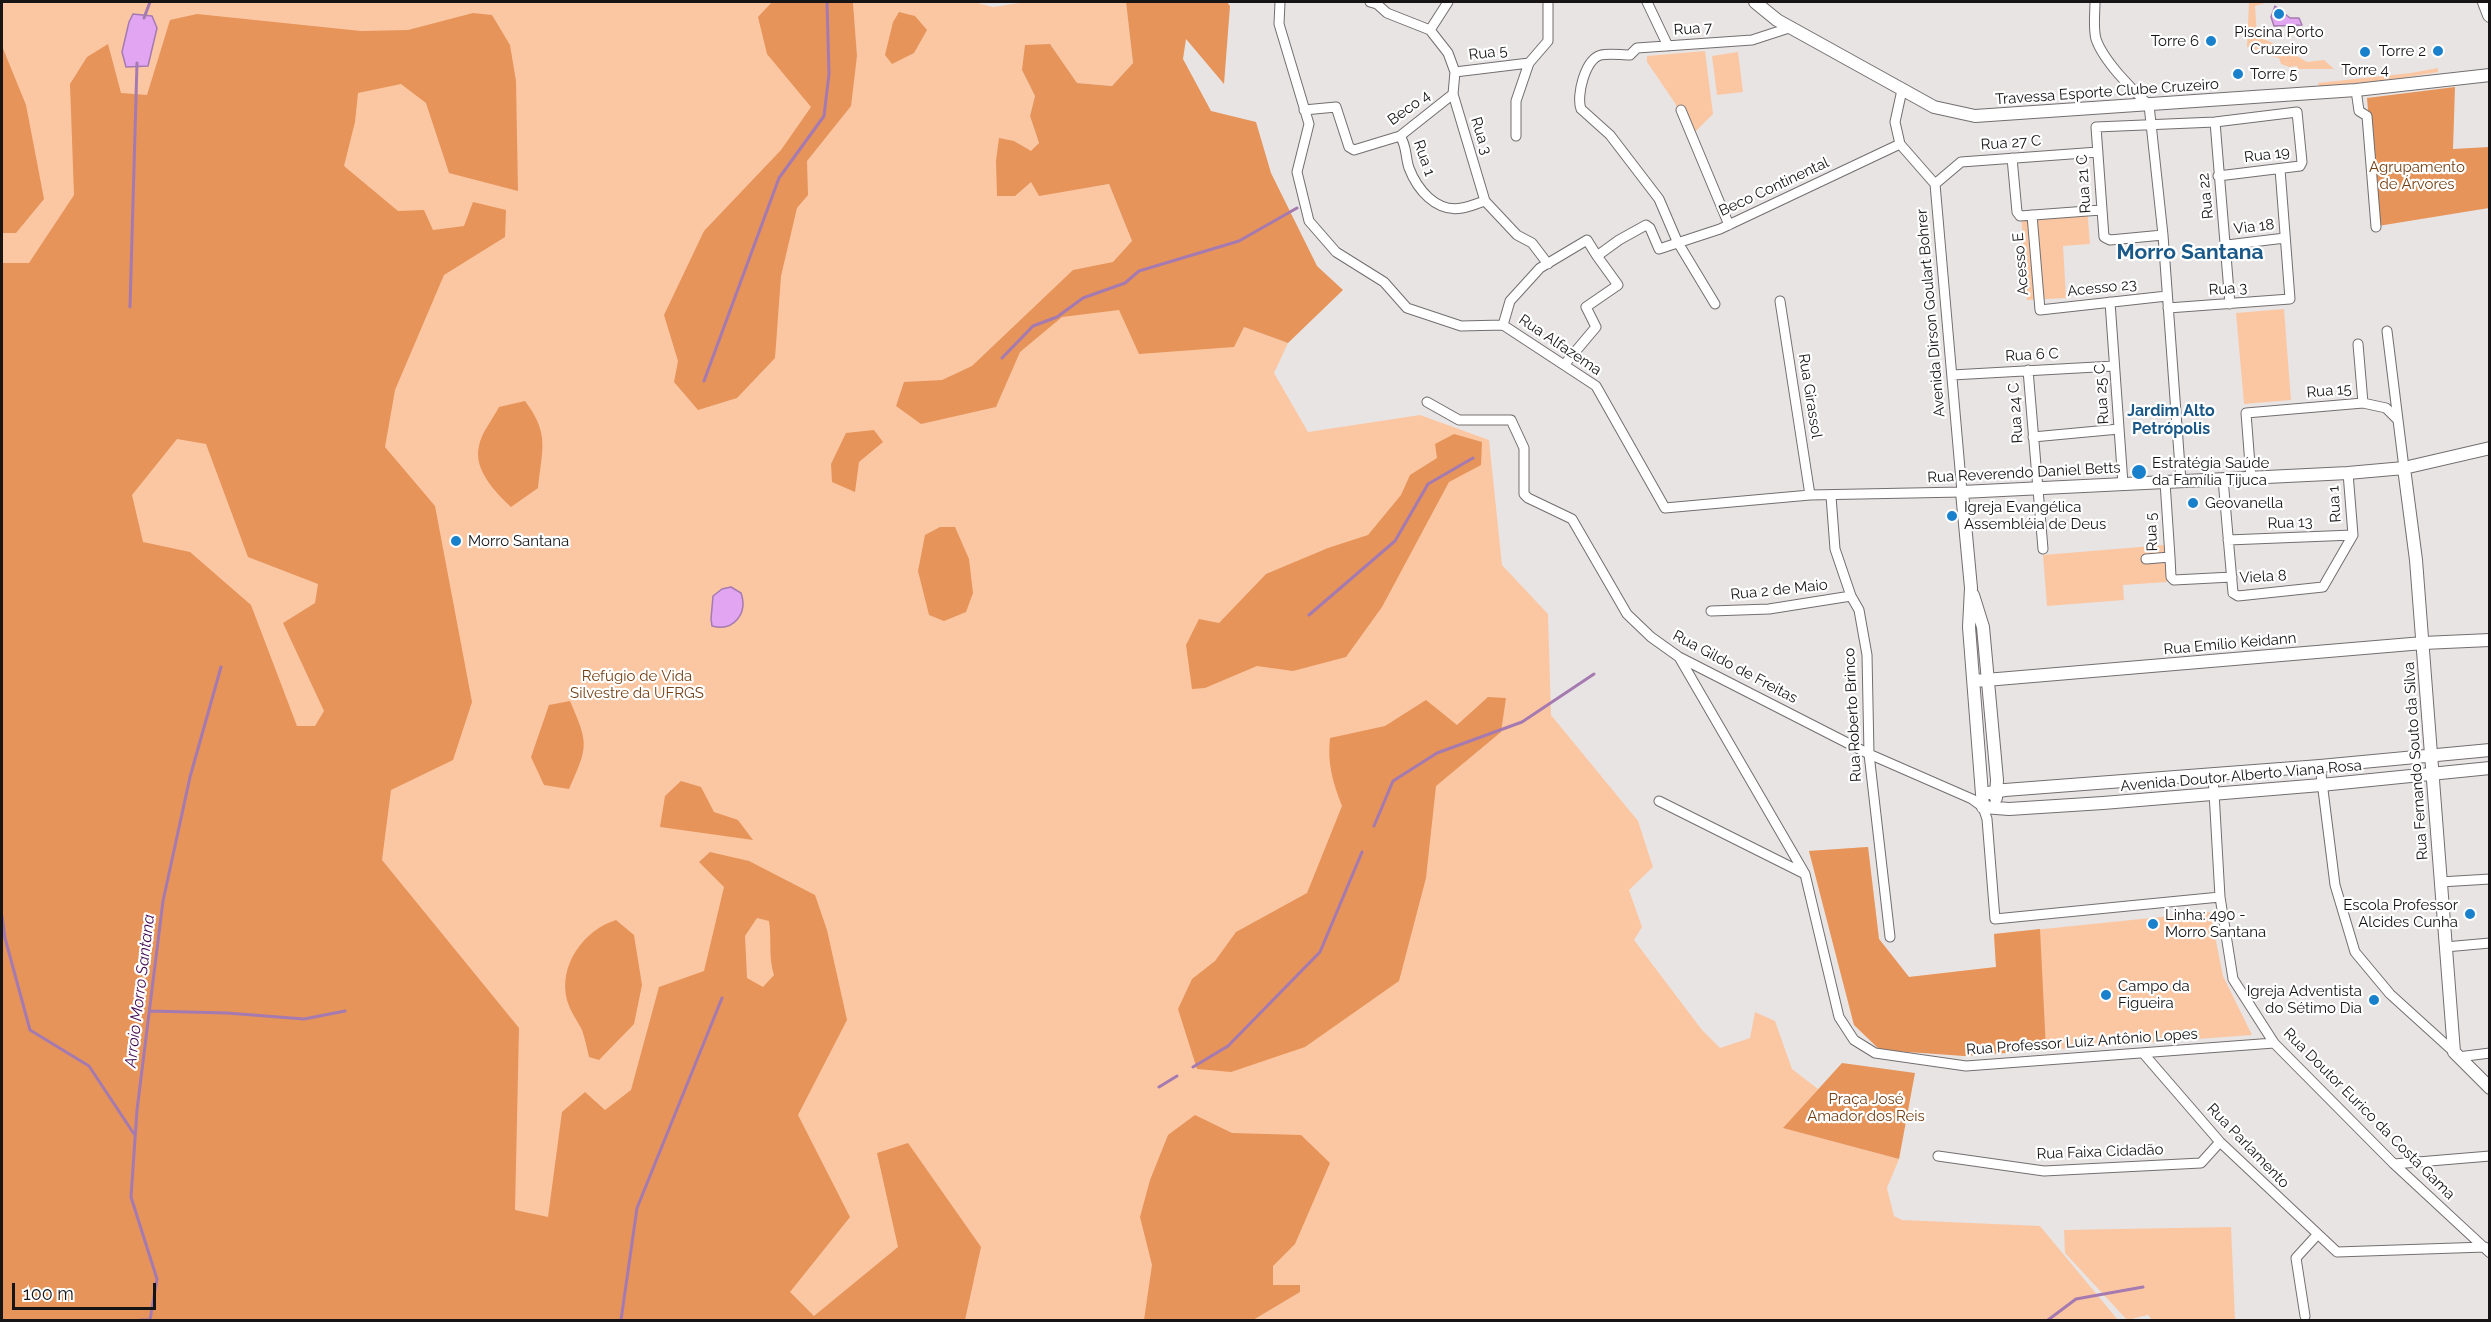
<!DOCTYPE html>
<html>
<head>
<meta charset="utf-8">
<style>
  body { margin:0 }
  #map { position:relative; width:2491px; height:1322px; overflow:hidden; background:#e8e4e4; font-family:Raleway,sans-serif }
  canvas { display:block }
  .frame { position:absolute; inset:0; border:3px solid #161415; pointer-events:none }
  .scale { position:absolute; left:12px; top:1283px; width:144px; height:27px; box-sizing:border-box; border:3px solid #161415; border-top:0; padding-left:8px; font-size:18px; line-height:21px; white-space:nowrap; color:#161415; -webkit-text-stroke:4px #fff; paint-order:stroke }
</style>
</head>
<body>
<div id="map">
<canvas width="2491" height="1322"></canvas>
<div class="frame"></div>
<div class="scale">100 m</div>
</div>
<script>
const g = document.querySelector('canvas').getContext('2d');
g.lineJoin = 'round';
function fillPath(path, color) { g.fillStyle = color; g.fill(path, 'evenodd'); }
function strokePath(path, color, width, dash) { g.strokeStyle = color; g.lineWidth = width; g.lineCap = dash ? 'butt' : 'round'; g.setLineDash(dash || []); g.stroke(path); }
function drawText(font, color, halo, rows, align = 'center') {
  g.font = font + ' Raleway,sans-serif'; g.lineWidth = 4.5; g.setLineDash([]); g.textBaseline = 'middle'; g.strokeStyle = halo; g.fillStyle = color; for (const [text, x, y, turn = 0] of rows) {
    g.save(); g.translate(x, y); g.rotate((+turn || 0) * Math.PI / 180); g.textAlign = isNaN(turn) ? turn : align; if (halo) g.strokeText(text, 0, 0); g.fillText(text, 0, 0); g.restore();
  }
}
const green = new Path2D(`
  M 2,2 L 772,2 L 770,4 L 857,60 L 853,2 L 974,2 L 993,7 L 1026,2 L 1126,2 L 1133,63 L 1112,86 L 1077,83 L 1050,44 L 1022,70 L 1035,96 L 1030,116 L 1039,143 L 1031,152 L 1014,141 L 1059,192 L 1109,184 L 1132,241 L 1244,327 L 1288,343 L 1274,373 L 1308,432 L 1420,415 L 1489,440 L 1502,565 L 1548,614 L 1551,715 L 1638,821 L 1653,867 L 1629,890 L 1642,927 L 1634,940 L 1702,1030 L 1720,1048 L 1750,1038 L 1755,1012 L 1775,1021 L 1792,1069 L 1818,1089 L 1784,1128 L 1899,1159 L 1887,1188 L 1894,1216 L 1902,1220 L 2040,1226 L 2118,1320 L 2,1320 Z
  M 2249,2 L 2268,2 L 2255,6 L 2257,36 L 2282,47 L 2307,62 L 2324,60 L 2334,69 L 2298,69 L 2297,66 L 2289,67 L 2281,64 L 2279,58 C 2267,56 2259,49 2247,47 Z
  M 1705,51 L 1713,114 L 1690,137 L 1675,103 L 1647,62 L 1647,56 Z
  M 1738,52 L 1743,92 L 1717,95 L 1712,56 Z
  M 2438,68 L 2438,72 L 2395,79 L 2319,87 L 2318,83 L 2411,73 Z
  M 2087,207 L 2090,244 L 2063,246 L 2066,298 L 2027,300 L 2021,212 Z
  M 2284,309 L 2291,400 L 2244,404 L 2236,313 Z
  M 2164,545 L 2167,582 L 2123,585 L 2124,600 L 2047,606 L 2043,555 Z
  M 1868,847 L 1879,939 L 1909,977 L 1996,967 L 1994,934 L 2210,912 L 2223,976 L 2252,1035 L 1964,1056 L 1854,1025 L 1809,851 Z
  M 2231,1227 L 2235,1320 L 2152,1320 L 2148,1315 L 2127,1320 L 2065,1253 L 2064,1230 Z`);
const forest = new Path2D(`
  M 772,2 L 853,2 L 857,56 L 851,106 L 807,161 L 808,195 L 797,208 L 781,276 L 775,358 L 737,398 L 698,410 L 674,382 L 678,361 L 664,315 L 704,231 L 781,150 L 811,107 L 767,54 L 758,17 Z
  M 1126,2 L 1227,2 L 1230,6 L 1224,84 L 1186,39 L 1183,59 L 1211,111 L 1256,122 L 1271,173 L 1317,266 L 1343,290 L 1288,343 L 1244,327 L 1234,347 L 1139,354 L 1119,310 L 1062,317 L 1020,352 L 996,407 L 921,424 L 896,406 L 904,382 L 942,380 L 972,366 L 1073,270 L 1113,262 L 1132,241 L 1109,184 L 1039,196 L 1031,182 L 1015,196 L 997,196 L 996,161 L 999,138 L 1014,141 L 1031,151 L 1039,143 L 1030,116 L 1035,96 L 1022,70 L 1025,45 L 1050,44 L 1077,83 L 1112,86 L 1133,63 Z
  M 899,12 L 915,16 L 927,30 L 914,53 L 892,64 L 885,55 L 893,22 Z
  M 473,13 L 492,15 L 510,45 L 516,81 L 518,191 L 449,173 L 426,103 L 401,84 L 358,93 L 355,122 L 344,166 L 398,211 L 424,210 L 433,230 L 464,226 L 473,202 L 506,210 L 505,237 L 444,275 L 395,390 L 385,447 L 435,506 L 472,702 L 453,760 L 391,790 L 382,860 L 519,1028 L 515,1210 L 548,1217 L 562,1112 L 585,1092 L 605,1110 L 631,1090 L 659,987 L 704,971 L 724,887 L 699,862 L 710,852 L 749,861 L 815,895 L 827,930 L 847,1020 L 798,1115 L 850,1217 L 790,1292 L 814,1316 L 898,1247 L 877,1153 L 908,1143 L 981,1247 L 965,1320 L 2,1320 L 2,263 L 29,263 L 74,195 L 70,84 L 87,57 L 108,44 L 121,93 L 147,95 L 170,20 L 197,14 L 361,31 L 408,30 ZM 177,439 L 206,444 L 248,557 L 318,584 L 315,603 L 283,623 L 324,711 L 315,726 L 297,726 L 251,605 L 190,552 L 143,542 L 132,495 ZM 757,918 L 769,921 C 772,941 768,956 774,975 L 763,987 L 747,978 L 745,936 Z
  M 2,46 L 26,105 L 44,199 L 16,233 L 2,233 Z
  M 2455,87 L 2453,149 L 2489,147 L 2489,208 L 2378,226 L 2367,98 Z
  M 525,401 C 550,434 542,449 538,488 L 511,507 C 495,492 473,469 479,446 C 481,433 493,419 499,407 Z
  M 874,430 L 883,442 L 859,462 L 855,492 L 832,482 L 831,464 L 846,433 Z
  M 1454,434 L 1482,442 L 1481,465 L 1449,482 L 1382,607 L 1346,657 L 1293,671 L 1257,666 L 1205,688 L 1192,689 L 1186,645 L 1199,619 L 1219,623 L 1266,574 L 1328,548 L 1368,535 L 1401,495 L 1410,475 L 1437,458 L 1435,444 Z
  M 940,527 L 955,527 L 969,559 L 973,593 L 966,612 L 944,621 L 929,615 L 918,571 L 925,535 Z
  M 1488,697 L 1506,698 L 1501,732 L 1436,786 L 1426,878 L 1399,981 L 1305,1047 L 1231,1072 L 1197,1069 L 1178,1009 L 1192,979 L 1215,961 L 1236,932 L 1307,893 L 1342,806 C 1333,783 1327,763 1330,738 L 1385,726 L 1426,700 L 1457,725 Z
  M 570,701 C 589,745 588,746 569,789 L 544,785 L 531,757 L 549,705 Z
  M 681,781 L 701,787 L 714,812 L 738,820 L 753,840 L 660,827 L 665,796 Z
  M 1868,847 L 1879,939 L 1909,977 L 1996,967 L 1994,934 L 2040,929 L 2046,1050 L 1964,1056 L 1880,1050 L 1854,1025 L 1809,851 Z
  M 616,920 L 634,935 L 642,985 L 634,1024 L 599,1060 L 589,1057 C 587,1048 585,1039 582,1030 C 577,1020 570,1011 567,1000 C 558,965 584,930 616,920 Z
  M 1842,1063 L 1915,1073 L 1899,1159 L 1783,1128 Z
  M 1195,1115 L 1232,1133 L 1301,1135 L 1330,1163 L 1295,1244 L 1273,1266 L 1273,1285 L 1300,1285 L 1300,1292 L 1253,1320 L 1144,1320 L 1152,1265 L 1140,1217 L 1150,1180 L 1168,1135 Z`);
const water = new Path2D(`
  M 2275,6 L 2290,18 L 2299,18 L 2302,25 L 2274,26 L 2271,17 Z
  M 133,14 L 152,16 L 157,28 L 148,66 L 126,67 L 122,52 L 129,22 Z
  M 731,587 L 741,593 C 748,613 734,632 712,626 L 711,619 L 713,596 L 722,589 Z`);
const stream = new Path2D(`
  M 144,18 L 150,2
  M 130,307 L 137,63
  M 1002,358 L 1033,326 L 1057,317 L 1083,298 L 1125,283 L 1139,271 L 1239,241 L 1297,208
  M 704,381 L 779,178 L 824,116 L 829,74 L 827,2
  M 1309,615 L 1395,541 L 1428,484 L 1473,458
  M 1374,826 L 1393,781 L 1437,753 L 1522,722 L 1594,674
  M 2,916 L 5,938 L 30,1030 L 89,1066 L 134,1134
  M 150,1011 L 227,1013 L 304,1019 L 345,1011
  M 1193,1067 L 1228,1046 L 1320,952 L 1362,852
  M 1159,1087 L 1177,1076
  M 140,1320 L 150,1320
  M 150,1320 L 157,1279 L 131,1197 L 137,1110 L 163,901 L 190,777 L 221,667
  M 621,1320 L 637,1208 L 722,998
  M 2048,1320 L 2076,1299 L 2143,1287`);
const street = new Path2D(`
  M 1280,2 L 1279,24 L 1309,124 L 1297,172 L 1309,221 L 1336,252 L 1384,282 L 1407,308 L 1461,326 L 1503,325 L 1596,386 L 1665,508 L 1810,495 L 1962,492 L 1935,184 L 1900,144
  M 1370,2 L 1377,4 L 1387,13 L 1430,30
  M 1448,2 L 1430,30 L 1448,53 L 1455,72 L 1453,94 L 1485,201 L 1517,235 L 1532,243 L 1548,264
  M 1647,2 L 1668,46
  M 2095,2 C 2095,13 2093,28 2096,39 C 2103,60 2132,90 2149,105 L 2163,235 L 2181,481
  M 1455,72 L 1529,63
  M 2356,90 L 2359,111 L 2367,116 L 2376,227
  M 1304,110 L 1336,107 L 1349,147 L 1354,150 L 1400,136 L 1453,94
  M 1681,110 L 1729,225
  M 2215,122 L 2230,304
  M 1400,136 C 1407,146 1405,156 1409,168 C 1417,189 1436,213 1462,208 C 1469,207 1478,203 1485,201
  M 1516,136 L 1516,101 L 1529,63 L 1548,41 L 1548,2
  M 1900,144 L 1895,122 L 1902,90
  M 2012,158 L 2017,212 L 2020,216 L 2101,210
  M 1935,184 L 1961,162 L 2098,152
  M 2032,215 L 2040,310 L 2167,296
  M 2163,235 L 2110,240 L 2104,237 L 2096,127 L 2215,122 L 2297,112 L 2302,162 L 2300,166 L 2218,176
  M 2227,245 L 2285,238
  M 1780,301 L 1810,495
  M 2110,302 L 2123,484
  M 1715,304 L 1677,241 L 1659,199 L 1610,135 L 1581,109 C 1576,96 1585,59 1601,55 C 1609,53 1621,55 1630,55 L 1637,48 L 1752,40 L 1792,27
  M 2168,308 L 2290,299 L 2280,169
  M 1503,325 L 1510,301 L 1540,268 L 1587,240 L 1597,256
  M 2387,331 L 2398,420
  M 2358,344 L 2363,403
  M 1564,365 L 1596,327 L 1586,307 L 1618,285 L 1597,256 L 1619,240 L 1646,225 L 1650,228 L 1659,249 L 1720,229 L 1900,144
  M 2028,370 L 2043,549
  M 1952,375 L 2114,366
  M 1427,402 L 1459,420 L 1511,420 L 1524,448 L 1524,494 L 1528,498 L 1572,519 L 1627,614 L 1651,637 L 1679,657 L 1869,754 L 1972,799 L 1983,807 L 1987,819 L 1995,919 L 2220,897
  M 2033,437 L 2119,429
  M 2251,478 L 2246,413 L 2363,403 L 2386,408 L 2398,420 L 2404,468
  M 2223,479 L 2233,593 L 2238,596 L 2323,587 L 2353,535 L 2348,473
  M 1831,496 L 1835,549 L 1851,596 L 1859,610 L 1867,655 L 1869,754 L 1890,937
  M 2228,540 L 2353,535
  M 2170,557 L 2171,577 L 2174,580 L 2232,577
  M 2146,559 L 2170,557 L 2165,482
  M 1711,611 L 1769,609 L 1851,596
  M 1679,657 L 1805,874 L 1839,1017 L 1854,1040 L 1875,1053 L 1966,1066 L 2274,1043
  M 2320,766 L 2335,885 L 2355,952 L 2390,994 L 2454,1052
  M 2213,775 L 2220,897 L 2233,979 L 2274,1043 L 2394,1164 L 2490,1253
  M 1659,801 L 1805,874
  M 2440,882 L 2490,879
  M 2445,947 L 2490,943
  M 2143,1053 L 2220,1142 L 2337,1252 L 2485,1247
  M 2458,1057 L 2490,1053
  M 1938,1156 L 2044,1171 L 2201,1163 L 2220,1142
  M 2394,1164 L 2490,1156
  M 2305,1316 L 2296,1258 L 2317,1235`);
const secondary = new Path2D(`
  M 1755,2 L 1777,20 L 1934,107 L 1975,116 L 2356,90 L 2490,75
  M 2490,448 L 2404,468 L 2348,473 L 1962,492 L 1971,588 L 1969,627 L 1983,807 L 2009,809 L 2103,803 L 2321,785 L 2490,768
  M 2404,468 L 2416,560 L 2454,1052 L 2490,1088
  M 1973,595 L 1983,627 L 1997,780 L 1996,798
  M 1974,681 L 2423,643 L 2490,640
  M 1983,794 L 2005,790 L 2320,766 L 2490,750`);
const primary = new Path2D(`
  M 2485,2 L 2490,15`);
const markers = [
  [2279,14,6,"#1981cc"],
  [2211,41,6,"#1981cc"],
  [2438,51,6,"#1981cc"],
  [2365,52,6,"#1981cc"],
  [2238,74,6,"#1981cc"],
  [2139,472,8,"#1981cc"],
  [2193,503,6,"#1981cc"],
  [1952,516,6,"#1981cc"],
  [456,541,6,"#1981cc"],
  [2470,914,6,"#1981cc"],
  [2153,924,6,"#1981cc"],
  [2106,995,6,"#1981cc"],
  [2374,1000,6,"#1981cc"]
];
const streetNames = [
  ["Rua 7",1693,29,-4],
  ["Rua 5",1488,53,-7],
  ["Travessa Esporte Clube Cruzeiro",2107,92,-4],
  ["Beco 4",1409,108,-36],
  ["Rua 3",1481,136,73],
  ["Rua 27 C",2011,143,-4],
  ["Rua 19",2267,155,-7],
  ["Rua 1",1424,158,71],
  ["Rua 21 C",2084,184,-94],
  ["Beco Continental",1774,187,-25],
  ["Rua 22",2206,196,-96],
  ["Via 18",2254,227,-7],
  ["Acesso E",2021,264,-95],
  ["Acesso 23",2102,288,-6],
  ["Rua 3",2228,289,-4],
  ["Avenida Dirson Goulart Bohrer",1931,313,-95],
  ["Rua Alfazema",1560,345,34],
  ["Rua 6 C",2032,355,-3],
  ["Rua 15",2329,391,-5],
  ["Rua 25 C",2102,394,-94],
  ["Rua Girassol",1810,396,81],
  ["Rua 24 C",2016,413,-94],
  ["Rua Reverendo Daniel Betts",2024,473,-3],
  ["Rua 1",2335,504,-94],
  ["Rua 13",2290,523,-2],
  ["Rua 5",2152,532,-92],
  ["Viela 8",2263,577,-3],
  ["Rua 2 de Maio",1779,590,-6],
  ["Rua Emílio Keidann",2230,644,-5],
  ["Rua Gildo de Freitas",1735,667,28],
  ["Rua Roberto Brinco",1853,715,-93],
  ["Rua Fernando Souto da Silva",2416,761,-94],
  ["Avenida Doutor Alberto Viana Rosa",2241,776,-5],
  ["Rua Professor Luiz Antônio Lopes",2082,1042,-4],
  ["Rua Doutor Eurico da Costa Gama",2369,1114,45],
  ["Rua Parlamento",2248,1146,46],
  ["Rua Faixa Cidadão",2100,1152,-2]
];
const poiNames = [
  ["Piscina Porto",2279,32,"center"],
  ["Cruzeiro",2279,49,"center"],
  ["Torre 6",2199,41,"right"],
  ["Torre 2",2426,51,"right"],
  ["Torre 4",2365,70,"center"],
  ["Torre 5",2250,74],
  ["Estratégia Saúde",2152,463],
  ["da Família Tijuca",2152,480],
  ["Geovanella",2205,503],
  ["Igreja Evangélica",1964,507],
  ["Assembléia de Deus",1964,524],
  ["Morro Santana",468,541],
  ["Escola Professor",2458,905,"right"],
  ["Alcides Cunha",2458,922,"right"],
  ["Linha: 490 -",2165,915],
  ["Morro Santana",2165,932],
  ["Campo da",2118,986],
  ["Figueira",2118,1003],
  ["Igreja Adventista",2362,991,"right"],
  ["do Sétimo Dia",2362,1008,"right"]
];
const parkNames = [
  ["Agrupamento",2417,167],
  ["de Árvores",2417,184],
  ["Refúgio de Vida",637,676],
  ["Silvestre da UFRGS",637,693],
  ["Praça José",1866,1099],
  ["Amador dos Reis",1866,1116]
];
const neighbourhoodNames = [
  ["Jardim Alto",2171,411],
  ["Petrópolis",2171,429]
];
const waterNames = [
  ["Arroio Morro Santana",140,991,-83]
];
const districtNames = [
  ["Morro Santana",2190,253]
];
fillPath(green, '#fbc7a3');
fillPath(forest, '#e69459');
fillPath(water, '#e2a5f2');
strokePath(water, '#a57ab0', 1.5);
strokePath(stream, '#a57ab0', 3);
strokePath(street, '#736e6f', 11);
strokePath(secondary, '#736e6f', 14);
strokePath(primary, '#736e6f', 16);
strokePath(street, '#fff', 9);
strokePath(secondary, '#fff', 12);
strokePath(primary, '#fff', 14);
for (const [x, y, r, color] of markers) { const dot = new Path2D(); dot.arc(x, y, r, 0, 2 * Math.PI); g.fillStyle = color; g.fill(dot); strokePath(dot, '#fff', 2); }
drawText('15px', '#161415', '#fff', streetNames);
drawText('15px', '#161415', '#fff', poiNames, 'left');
drawText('15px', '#743f13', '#fff', parkNames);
drawText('bold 16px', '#1a5888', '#fff', neighbourhoodNames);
drawText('italic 16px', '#430a50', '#fff', waterNames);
drawText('bold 21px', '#1a5888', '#fff', districtNames);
</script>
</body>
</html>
